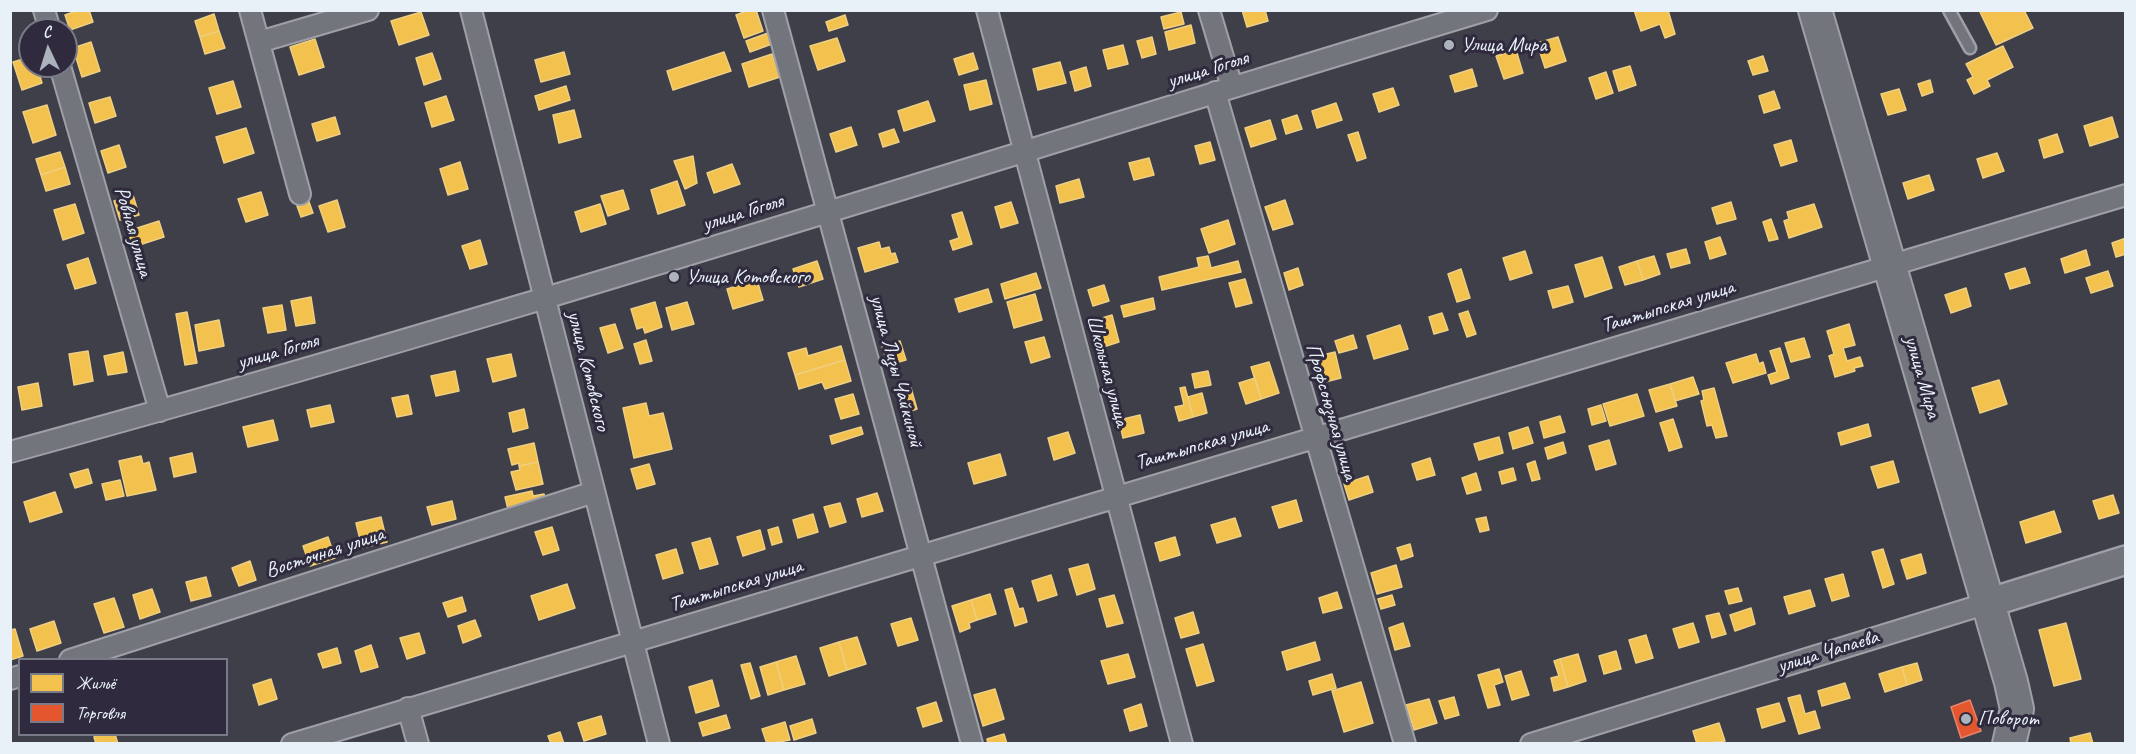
<!DOCTYPE html>
<html>
<head>
<meta charset="utf-8">
<style>
  body { margin:0 }
  #map { position:relative; width:2136px; height:754px; overflow:hidden; background:#3f3f4a; font-family:Caveat,sans-serif }
  canvas { display:block }
  .frame { position:absolute; inset:0; border:12px solid #e8f1f8; pointer-events:none }
  .legend { position:absolute; left:18px; top:658px; width:210px; height:78px; box-sizing:border-box; background:#2f2a3d; border:2px solid #797a88; margin:0; padding:8px 10px; list-style:none; font-size:18px; color:#e8f1f8 }
  .legend li { display:flex; align-items:center; gap:12px; height:30px }
  .legend b { width:30px; border:2px solid #797a88 }
  .north { position:absolute; left:18px; top:18px; width:60px; height:60px; box-sizing:border-box; background:#2f2a3d; border:2px solid #797a88; border-radius:50%; rotate:356deg; font-size:16px; font-weight:700; line-height:24px; text-align:center; color:#e8f1f8 }
  .north::after { content:''; display:block; margin:auto; width:21px; height:27px; background:#adb3bb; clip-path:polygon(50% 0,100% 100%,50% 72%,0 100%) }
</style>
</head>
<body>
<div id="map">
<canvas width="2136" height="754"></canvas>
<div class="frame"></div>
<ul class="legend">
<li><b style="height:16px;background:#f2c14e"></b>Жильё</li>
<li><b style="height:16px;background:#e4572e"></b>Торговля</li>
</ul>
<div class="north">С</div>
</div>
<script>
const g = document.querySelector('canvas').getContext('2d');
g.lineJoin = 'round';
function fillPath(path, color) { g.fillStyle = color; g.fill(path, 'evenodd'); }
function strokePath(path, color, width, dash) { g.strokeStyle = color; g.lineWidth = width; g.lineCap = dash ? 'butt' : 'round'; g.setLineDash(dash || []); g.stroke(path); }
function drawText(font, color, halo, rows, align = 'center') {
  g.font = font + ' Caveat,sans-serif'; g.lineWidth = 6; g.setLineDash([]); g.textBaseline = 'middle'; g.strokeStyle = halo; g.fillStyle = color; for (const [text, x, y, turn = 0] of rows) {
    g.save(); g.translate(x, y); g.rotate((+turn || 0) * Math.PI / 180); g.textAlign = isNaN(turn) ? turn : align; if (halo) g.strokeText(text, 0, 0); g.fillText(text, 0, 0); g.restore();
  }
}
const homes = new Path2D(`
  M 79,10 L 89,10 L 93,22 L 70,30 L 65,15 Z
  M 749,10 L 756,10 L 763,31 L 744,38 L 736,15 Z
  M 1242,10 L 1265,10 L 1268,21 L 1247,27 Z
  M 1634,10 L 1668,10 L 1675,34 L 1665,38 L 1660,24 L 1641,31 Z
  M 1979,10 L 2024,10 L 2033,28 L 1996,45 Z
  M 421,12 L 429,35 L 399,45 L 391,21 Z
  M 1181,12 L 1184,24 L 1164,29 L 1161,17 Z
  M 214,14 L 219,31 L 200,37 L 195,21 Z
  M 845,15 L 848,25 L 829,31 L 826,22 Z
  M 1191,25 L 1195,43 L 1169,50 L 1165,32 Z
  M 219,31 L 225,48 L 205,54 L 200,37 Z
  M 768,33 L 772,44 L 750,52 L 746,41 Z
  M 1152,37 L 1156,54 L 1142,58 L 1137,41 Z
  M 1558,37 L 1566,61 L 1545,68 L 1537,43 Z
  M 837,38 L 845,61 L 818,70 L 810,46 Z
  M 315,39 L 324,67 L 299,75 L 290,47 Z
  M 91,42 L 100,71 L 82,77 L 73,48 Z
  M 1123,45 L 1128,64 L 1108,69 L 1103,50 Z
  M 2003,46 L 2013,67 L 1987,80 L 1990,86 L 1974,94 L 1967,80 L 1973,77 L 1966,64 Z
  M 1516,50 L 1523,73 L 1504,79 L 1496,56 Z
  M 564,52 L 570,74 L 541,82 L 535,60 Z
  M 724,52 L 731,71 L 673,90 L 667,71 Z
  M 432,53 L 441,79 L 424,85 L 416,58 Z
  M 973,53 L 978,69 L 959,75 L 954,59 Z
  M 772,54 L 780,77 L 749,87 L 742,64 Z
  M 1763,56 L 1768,71 L 1753,75 L 1748,61 Z
  M 30,57 L 30,66 L 37,66 L 42,83 L 22,90 L 13,62 Z
  M 1060,62 L 1066,83 L 1038,90 L 1033,69 Z
  M 1630,66 L 1636,85 L 1619,91 L 1613,71 Z
  M 1086,67 L 1091,86 L 1075,91 L 1070,72 Z
  M 1472,69 L 1477,86 L 1455,92 L 1450,76 Z
  M 1606,72 L 1613,93 L 1596,99 L 1589,78 Z
  M 986,80 L 992,104 L 970,110 L 964,85 Z
  M 1930,80 L 1933,92 L 1922,96 L 1918,84 Z
  M 233,81 L 241,107 L 217,114 L 209,88 Z
  M 566,86 L 570,100 L 539,110 L 535,96 Z
  M 1393,88 L 1399,105 L 1379,112 L 1373,94 Z
  M 1899,89 L 1906,110 L 1888,115 L 1881,94 Z
  M 1774,91 L 1780,108 L 1764,113 L 1759,96 Z
  M 446,96 L 454,120 L 432,127 L 425,103 Z
  M 110,97 L 116,116 L 95,123 L 89,103 Z
  M 928,101 L 935,121 L 904,131 L 898,111 Z
  M 1336,103 L 1342,120 L 1317,128 L 1312,111 Z
  M 47,105 L 56,135 L 33,143 L 23,112 Z
  M 574,110 L 581,137 L 559,143 L 553,115 Z
  M 1297,115 L 1302,129 L 1286,134 L 1282,120 Z
  M 335,117 L 340,134 L 317,141 L 312,124 Z
  M 2112,117 L 2118,137 L 2090,146 L 2084,126 Z
  M 1270,120 L 1276,139 L 1251,147 L 1245,128 Z
  M 851,127 L 857,145 L 836,152 L 830,134 Z
  M 246,128 L 254,153 L 224,163 L 216,137 Z
  M 894,129 L 899,142 L 883,147 L 879,134 Z
  M 1358,132 L 1366,158 L 1357,161 L 1348,135 Z
  M 2057,134 L 2063,152 L 2044,158 L 2039,140 Z
  M 1791,140 L 1797,161 L 1781,166 L 1774,145 Z
  M 1210,142 L 1215,160 L 1200,164 L 1195,146 Z
  M 119,145 L 126,167 L 108,173 L 101,151 Z
  M 60,152 L 65,167 L 41,175 L 36,159 Z
  M 1997,153 L 2004,171 L 1983,178 L 1977,159 Z
  M 693,156 L 697,183 L 685,189 L 674,161 Z
  M 1149,158 L 1154,175 L 1134,180 L 1129,163 Z
  M 460,162 L 468,189 L 448,195 L 440,169 Z
  M 732,164 L 740,184 L 714,193 L 707,173 Z
  M 65,167 L 70,184 L 46,191 L 41,175 Z
  M 1929,175 L 1934,190 L 1908,199 L 1903,183 Z
  M 1079,179 L 1084,197 L 1060,203 L 1056,186 Z
  M 677,181 L 685,205 L 658,214 L 651,190 Z
  M 623,190 L 629,209 L 608,216 L 601,196 Z
  M 261,192 L 268,215 L 246,222 L 238,199 Z
  M 133,195 L 139,215 L 120,220 L 114,201 Z
  M 308,199 L 313,213 L 301,217 L 296,203 Z
  M 337,200 L 345,227 L 328,232 L 319,206 Z
  M 1285,200 L 1293,224 L 1273,230 L 1265,207 Z
  M 1011,202 L 1018,223 L 1001,228 L 995,207 Z
  M 1731,202 L 1736,219 L 1717,224 L 1712,208 Z
  M 75,204 L 84,233 L 63,240 L 54,210 Z
  M 600,204 L 606,224 L 581,232 L 575,212 Z
  M 1814,204 L 1822,227 L 1789,238 L 1784,221 L 1789,219 L 1787,212 Z
  M 962,212 L 972,244 L 953,250 L 950,241 L 959,238 L 952,215 Z
  M 1771,219 L 1778,239 L 1769,241 L 1763,222 Z
  M 1228,220 L 1235,244 L 1209,253 L 1201,229 Z
  M 159,221 L 164,237 L 133,247 L 128,231 Z
  M 1720,237 L 1726,254 L 1710,259 L 1705,242 Z
  M 2126,238 L 2126,254 L 2116,257 L 2112,243 Z
  M 480,240 L 487,264 L 470,269 L 462,246 Z
  M 879,242 L 881,249 L 889,247 L 891,254 L 895,253 L 898,262 L 865,272 L 858,248 Z
  M 1686,249 L 1690,263 L 1671,268 L 1667,254 Z
  M 2086,250 L 2090,265 L 2065,273 L 2061,259 Z
  M 1525,251 L 1532,273 L 1510,280 L 1503,258 Z
  M 1208,256 L 1211,268 L 1238,261 L 1241,272 L 1162,290 L 1159,277 L 1199,267 L 1197,258 Z
  M 1654,256 L 1660,274 L 1643,280 L 1637,261 Z
  M 1602,257 L 1612,288 L 1585,297 L 1575,265 Z
  M 88,258 L 96,283 L 75,289 L 67,265 Z
  M 817,261 L 823,279 L 799,287 L 793,269 Z
  M 1637,261 L 1643,280 L 1625,285 L 1619,267 Z
  M 1298,268 L 1303,285 L 1289,290 L 1284,273 Z
  M 2025,268 L 2030,283 L 2010,289 L 2005,274 Z
  M 1461,269 L 1470,298 L 1457,302 L 1448,274 Z
  M 2108,271 L 2113,286 L 2091,293 L 2086,278 Z
  M 1036,273 L 1041,288 L 1005,299 L 1001,284 Z
  M 1245,279 L 1252,303 L 1236,307 L 1229,283 Z
  M 757,280 L 763,300 L 733,309 L 727,289 Z
  M 1104,285 L 1109,301 L 1093,306 L 1088,290 Z
  M 1568,286 L 1573,302 L 1553,308 L 1548,291 Z
  M 1966,288 L 1971,306 L 1951,313 L 1945,295 Z
  M 988,289 L 992,302 L 959,312 L 955,299 Z
  M 1035,294 L 1042,320 L 1014,328 L 1007,302 Z
  M 311,297 L 315,323 L 296,326 L 291,301 Z
  M 1153,298 L 1155,309 L 1124,317 L 1121,306 Z
  M 655,302 L 662,327 L 645,333 L 643,327 L 637,329 L 631,309 Z
  M 687,302 L 694,324 L 672,330 L 666,308 Z
  M 282,305 L 286,330 L 268,333 L 263,308 Z
  M 1468,311 L 1476,334 L 1467,337 L 1459,314 Z
  M 187,312 L 197,363 L 185,365 L 176,314 Z
  M 1442,313 L 1448,330 L 1434,334 L 1429,317 Z
  M 1112,315 L 1119,342 L 1100,348 L 1092,321 Z
  M 219,320 L 224,346 L 199,351 L 195,325 Z
  M 615,324 L 623,348 L 608,353 L 600,328 Z
  M 1849,324 L 1855,345 L 1843,348 L 1847,361 L 1860,357 L 1863,366 L 1854,368 L 1855,371 L 1835,377 L 1829,356 L 1834,354 L 1827,331 Z
  M 1400,325 L 1408,349 L 1374,359 L 1367,336 Z
  M 1353,335 L 1357,348 L 1339,353 L 1335,341 Z
  M 1044,337 L 1050,357 L 1031,363 L 1025,342 Z
  M 1804,338 L 1810,357 L 1791,362 L 1785,343 Z
  M 646,340 L 652,361 L 640,364 L 634,344 Z
  M 900,341 L 906,360 L 888,365 L 882,346 Z
  M 841,346 L 845,360 L 795,375 L 788,353 L 806,348 L 808,356 Z
  M 1780,348 L 1789,378 L 1771,384 L 1768,375 L 1777,372 L 1770,351 Z
  M 88,351 L 93,381 L 74,385 L 69,354 Z
  M 123,352 L 127,372 L 108,375 L 104,356 Z
  M 1335,352 L 1341,378 L 1321,383 L 1314,357 Z
  M 511,354 L 516,376 L 493,382 L 487,359 Z
  M 1756,354 L 1759,364 L 1763,362 L 1766,373 L 1733,383 L 1726,363 Z
  M 845,360 L 851,381 L 825,389 L 822,382 L 799,389 L 795,375 Z
  M 1269,362 L 1279,393 L 1261,399 L 1251,367 Z
  M 455,371 L 459,391 L 436,396 L 431,376 Z
  M 1208,371 L 1211,385 L 1195,388 L 1192,374 Z
  M 1693,377 L 1699,394 L 1675,401 L 1670,384 Z
  M 1255,378 L 1261,399 L 1246,404 L 1239,383 Z
  M 1999,380 L 2007,404 L 1980,413 L 1972,388 Z
  M 38,383 L 42,406 L 22,410 L 18,387 Z
  M 1670,384 L 1677,406 L 1656,412 L 1649,390 Z
  M 1185,387 L 1193,417 L 1179,421 L 1175,407 L 1184,405 L 1180,388 Z
  M 911,388 L 917,409 L 902,414 L 896,392 Z
  M 1714,388 L 1727,436 L 1716,438 L 1712,425 L 1707,426 L 1701,401 L 1704,400 L 1702,391 Z
  M 1202,393 L 1207,413 L 1193,417 L 1188,397 Z
  M 853,394 L 859,414 L 841,419 L 835,399 Z
  M 1637,394 L 1644,416 L 1610,426 L 1603,404 Z
  M 408,395 L 412,414 L 397,417 L 392,398 Z
  M 646,403 L 649,416 L 663,413 L 672,449 L 634,458 L 623,408 Z
  M 330,405 L 334,422 L 311,427 L 307,410 Z
  M 1601,405 L 1606,421 L 1592,425 L 1588,409 Z
  M 524,409 L 528,428 L 513,432 L 509,413 Z
  M 1140,415 L 1144,433 L 1123,438 L 1119,420 Z
  M 1560,416 L 1565,432 L 1544,438 L 1540,422 Z
  M 1673,419 L 1682,447 L 1669,451 L 1660,423 Z
  M 273,420 L 278,440 L 248,447 L 243,427 Z
  M 1868,424 L 1871,436 L 1841,445 L 1838,433 Z
  M 861,427 L 863,434 L 832,444 L 830,436 Z
  M 1528,427 L 1533,443 L 1513,449 L 1509,433 Z
  M 1068,432 L 1075,453 L 1054,460 L 1048,438 Z
  M 1499,437 L 1503,453 L 1479,460 L 1474,444 Z
  M 1609,440 L 1616,464 L 1596,470 L 1589,446 Z
  M 1563,442 L 1566,453 L 1548,459 L 1545,448 Z
  M 534,443 L 538,462 L 519,466 L 519,463 L 512,465 L 508,449 Z
  M 192,453 L 196,472 L 174,477 L 170,458 Z
  M 1000,454 L 1006,475 L 974,484 L 968,463 Z
  M 141,456 L 143,464 L 149,462 L 156,490 L 127,496 L 119,461 Z
  M 1430,458 L 1435,475 L 1417,480 L 1412,464 Z
  M 1535,461 L 1540,479 L 1532,481 L 1527,464 Z
  M 1893,461 L 1899,482 L 1878,488 L 1871,467 Z
  M 538,462 L 543,484 L 516,490 L 511,472 L 520,470 L 519,466 Z
  M 649,464 L 655,484 L 637,489 L 631,469 Z
  M 1513,468 L 1516,480 L 1502,484 L 1499,472 Z
  M 88,469 L 92,483 L 75,488 L 70,474 Z
  M 1476,473 L 1481,490 L 1467,494 L 1462,478 Z
  M 1368,476 L 1373,492 L 1349,500 L 1344,484 Z
  M 120,480 L 124,496 L 106,500 L 102,484 Z
  M 532,491 L 533,496 L 544,494 L 546,500 L 508,509 L 505,497 Z
  M 55,492 L 62,512 L 30,522 L 24,502 Z
  M 877,493 L 883,511 L 862,517 L 857,499 Z
  M 2113,495 L 2119,513 L 2099,519 L 2093,501 Z
  M 1296,500 L 1302,521 L 1279,528 L 1272,507 Z
  M 452,501 L 456,519 L 432,525 L 427,507 Z
  M 840,503 L 846,522 L 830,527 L 824,507 Z
  M 2054,511 L 2061,532 L 2026,543 L 2020,522 Z
  M 813,514 L 818,532 L 798,538 L 793,520 Z
  M 381,517 L 387,542 L 362,548 L 356,523 Z
  M 1486,517 L 1489,530 L 1480,532 L 1476,519 Z
  M 1235,518 L 1241,536 L 1217,543 L 1211,525 Z
  M 552,527 L 559,550 L 543,555 L 535,532 Z
  M 778,527 L 782,542 L 772,545 L 768,530 Z
  M 760,530 L 765,549 L 743,556 L 737,537 Z
  M 328,537 L 335,558 L 310,566 L 303,546 Z
  M 1175,537 L 1180,555 L 1160,561 L 1155,543 Z
  M 710,538 L 718,564 L 700,569 L 692,543 Z
  M 1410,544 L 1413,556 L 1401,560 L 1397,548 Z
  M 676,549 L 683,573 L 663,579 L 656,555 Z
  M 1883,549 L 1894,584 L 1883,588 L 1872,552 Z
  M 1921,554 L 1926,573 L 1907,579 L 1901,560 Z
  M 250,561 L 256,580 L 239,586 L 232,568 Z
  M 1088,564 L 1095,589 L 1077,595 L 1069,569 Z
  M 1396,565 L 1402,587 L 1377,594 L 1371,573 Z
  M 1843,574 L 1849,596 L 1832,601 L 1825,579 Z
  M 1051,575 L 1057,595 L 1038,601 L 1032,581 Z
  M 206,577 L 211,596 L 191,601 L 186,582 Z
  M 567,584 L 575,608 L 539,620 L 531,596 Z
  M 1012,588 L 1019,609 L 1023,608 L 1027,622 L 1015,626 L 1005,590 Z
  M 1738,588 L 1742,601 L 1729,604 L 1725,591 Z
  M 152,589 L 160,612 L 140,619 L 133,595 Z
  M 1810,590 L 1815,606 L 1789,614 L 1784,597 Z
  M 1337,592 L 1342,608 L 1323,613 L 1319,598 Z
  M 990,594 L 996,614 L 977,620 L 971,600 Z
  M 1114,595 L 1123,623 L 1107,627 L 1099,599 Z
  M 1392,595 L 1395,605 L 1381,609 L 1378,599 Z
  M 462,597 L 466,611 L 448,617 L 443,603 Z
  M 114,598 L 124,627 L 104,633 L 94,604 Z
  M 971,600 L 977,620 L 969,623 L 970,628 L 960,632 L 952,606 Z
  M 1751,608 L 1755,624 L 1735,631 L 1730,615 Z
  M 1193,612 L 1199,633 L 1181,638 L 1175,618 Z
  M 1719,613 L 1726,634 L 1712,638 L 1706,616 Z
  M 911,618 L 918,640 L 898,646 L 891,624 Z
  M 475,620 L 481,636 L 463,643 L 458,626 Z
  M 54,621 L 61,643 L 37,651 L 30,629 Z
  M 1403,623 L 1410,646 L 1395,650 L 1389,628 Z
  M 1693,623 L 1699,642 L 1679,648 L 1673,629 Z
  M 2066,623 L 2081,679 L 2054,686 L 2039,630 Z
  M 15,629 L 23,656 L 10,660 L 10,630 Z
  M 419,633 L 425,653 L 407,659 L 400,638 Z
  M 1646,635 L 1653,658 L 1636,663 L 1629,640 Z
  M 857,637 L 866,664 L 847,670 L 839,642 Z
  M 839,642 L 847,670 L 829,676 L 820,648 Z
  M 1315,642 L 1320,660 L 1287,670 L 1282,652 Z
  M 1203,644 L 1214,681 L 1197,686 L 1186,649 Z
  M 371,645 L 378,667 L 361,672 L 355,651 Z
  M 337,648 L 341,663 L 323,668 L 318,654 Z
  M 1616,651 L 1621,669 L 1604,674 L 1599,656 Z
  M 1128,654 L 1135,677 L 1108,684 L 1101,661 Z
  M 1578,654 L 1586,681 L 1568,687 L 1560,659 Z
  M 796,656 L 805,684 L 784,690 L 776,662 Z
  M 1560,659 L 1568,687 L 1554,691 L 1551,678 L 1559,676 L 1554,661 Z
  M 776,662 L 784,690 L 768,695 L 760,667 Z
  M 750,663 L 760,696 L 751,699 L 741,665 Z
  M 1917,663 L 1922,680 L 1907,685 L 1902,667 Z
  M 1902,667 L 1907,685 L 1885,692 L 1879,674 Z
  M 1499,669 L 1503,682 L 1494,685 L 1500,705 L 1488,708 L 1478,675 Z
  M 1521,671 L 1529,695 L 1512,700 L 1505,676 Z
  M 1332,674 L 1336,688 L 1313,695 L 1309,681 Z
  M 271,679 L 277,699 L 259,705 L 253,685 Z
  M 712,680 L 719,706 L 696,713 L 689,687 Z
  M 1361,682 L 1373,723 L 1344,732 L 1332,691 Z
  M 1845,683 L 1850,698 L 1822,706 L 1818,691 Z
  M 995,689 L 1004,719 L 983,726 L 974,695 Z
  M 1800,695 L 1805,714 L 1815,711 L 1820,728 L 1799,734 L 1788,698 Z
  M 1454,697 L 1459,715 L 1445,719 L 1439,701 Z
  M 1429,699 L 1437,723 L 1414,730 L 1406,705 Z
  M 936,702 L 942,721 L 923,727 L 917,708 Z
  M 1779,703 L 1785,721 L 1762,728 L 1757,709 Z
  M 1141,704 L 1147,726 L 1130,731 L 1124,710 Z
  M 726,715 L 730,728 L 703,736 L 699,723 Z
  M 601,716 L 606,734 L 584,741 L 578,723 Z
  M 812,719 L 816,733 L 794,740 L 790,726 Z
  M 785,722 L 790,740 L 767,744 L 762,729 Z
  M 1719,723 L 1725,741 L 1697,744 L 1693,731 Z
  M 560,732 L 564,744 L 551,744 L 548,736 Z
  M 2090,733 L 2093,744 L 2071,744 L 2070,738 Z
  M 101,734 L 115,734 L 118,744 L 96,744 L 94,737 Z
  M 1004,734 L 1007,744 L 988,744 L 987,739 Z`);
const shops = new Path2D(`
  M 1970,700 L 1981,731 L 1961,738 L 1951,707 Z`);
const lane = new Path2D(`
  M 1949,10 L 1970,48`);
const street = new Path2D(`
  M 44,10 L 50,30
  M 250,10 L 300,194
  M 471,10 L 659,744
  M 773,10 L 972,744
  M 987,10 L 1182,744
  M 1209,10 L 1232,87
  M 259,42 L 368,10
  M 60,66 L 160,411
  M 1215,92 L 1405,744
  M 10,452 C 506,317 995,158 1487,10
  M 70,660 L 594,492
  M 10,679 L 20,676
  M 408,708 L 418,744
  M 292,744 L 2126,195
  M 1531,744 L 1988,603`);
const secondary = new Path2D(`
  M 1988,603 L 2126,560`);
const primary = new Path2D(`
  M 1815,10 L 2011,682 L 2017,709 L 2009,744`);
const markers = [
  [1449,45,6,"#adb3bb"],
  [674,277,6,"#adb3bb"],
  [1966,719,6,"#adb3bb"]
];
const poiNames = [
  ["Улица Мира",1461,45],
  ["Улица Котовского",686,277],
  ["Поворот",1978,719]
];
const streetNames = [
  ["улица Гоголя",1208,70,-17],
  ["улица Гоголя",743,213,-17],
  ["Ровная улица",133,232,74],
  ["Таштыпская улица",1668,307,-17],
  ["улица Гоголя",278,352,-16],
  ["улица Котовского",588,371,76],
  ["улица Лизы Чайкиной",896,371,75],
  ["Школьная улица",1107,371,75],
  ["улица Мира",1922,377,74],
  ["Профсоюзная улица",1331,412,74],
  ["Таштыпская улица",1202,445,-16],
  ["Восточная улица",325,553,-18],
  ["Таштыпская улица",736,586,-17],
  ["улица Чапаева",1828,652,-17]
];
fillPath(homes, '#f2c14e');
strokePath(homes, '#efcf81', 1.5);
fillPath(shops, '#e4572e');
strokePath(shops, '#e5856b', 1.5);
strokePath(lane, '#9fa0a7', 15);
strokePath(street, '#9fa0a7', 24);
strokePath(secondary, '#9fa0a7', 32);
strokePath(primary, '#9fa0a7', 36);
strokePath(lane, '#73757c', 10);
strokePath(street, '#73757c', 20);
strokePath(secondary, '#73757c', 27);
strokePath(primary, '#73757c', 32);
for (const [x, y, r, color] of markers) { const dot = new Path2D(); dot.arc(x, y, r, 0, 2 * Math.PI); g.fillStyle = color; g.fill(dot); strokePath(dot, '#2f2a3d', 2); }
drawText('21px', '#e8f1f8', '#2f2a3d', poiNames, 'left');
drawText('21px', '#e8f1f8', '#2f2a3d', streetNames);
</script>
</body>
</html>
